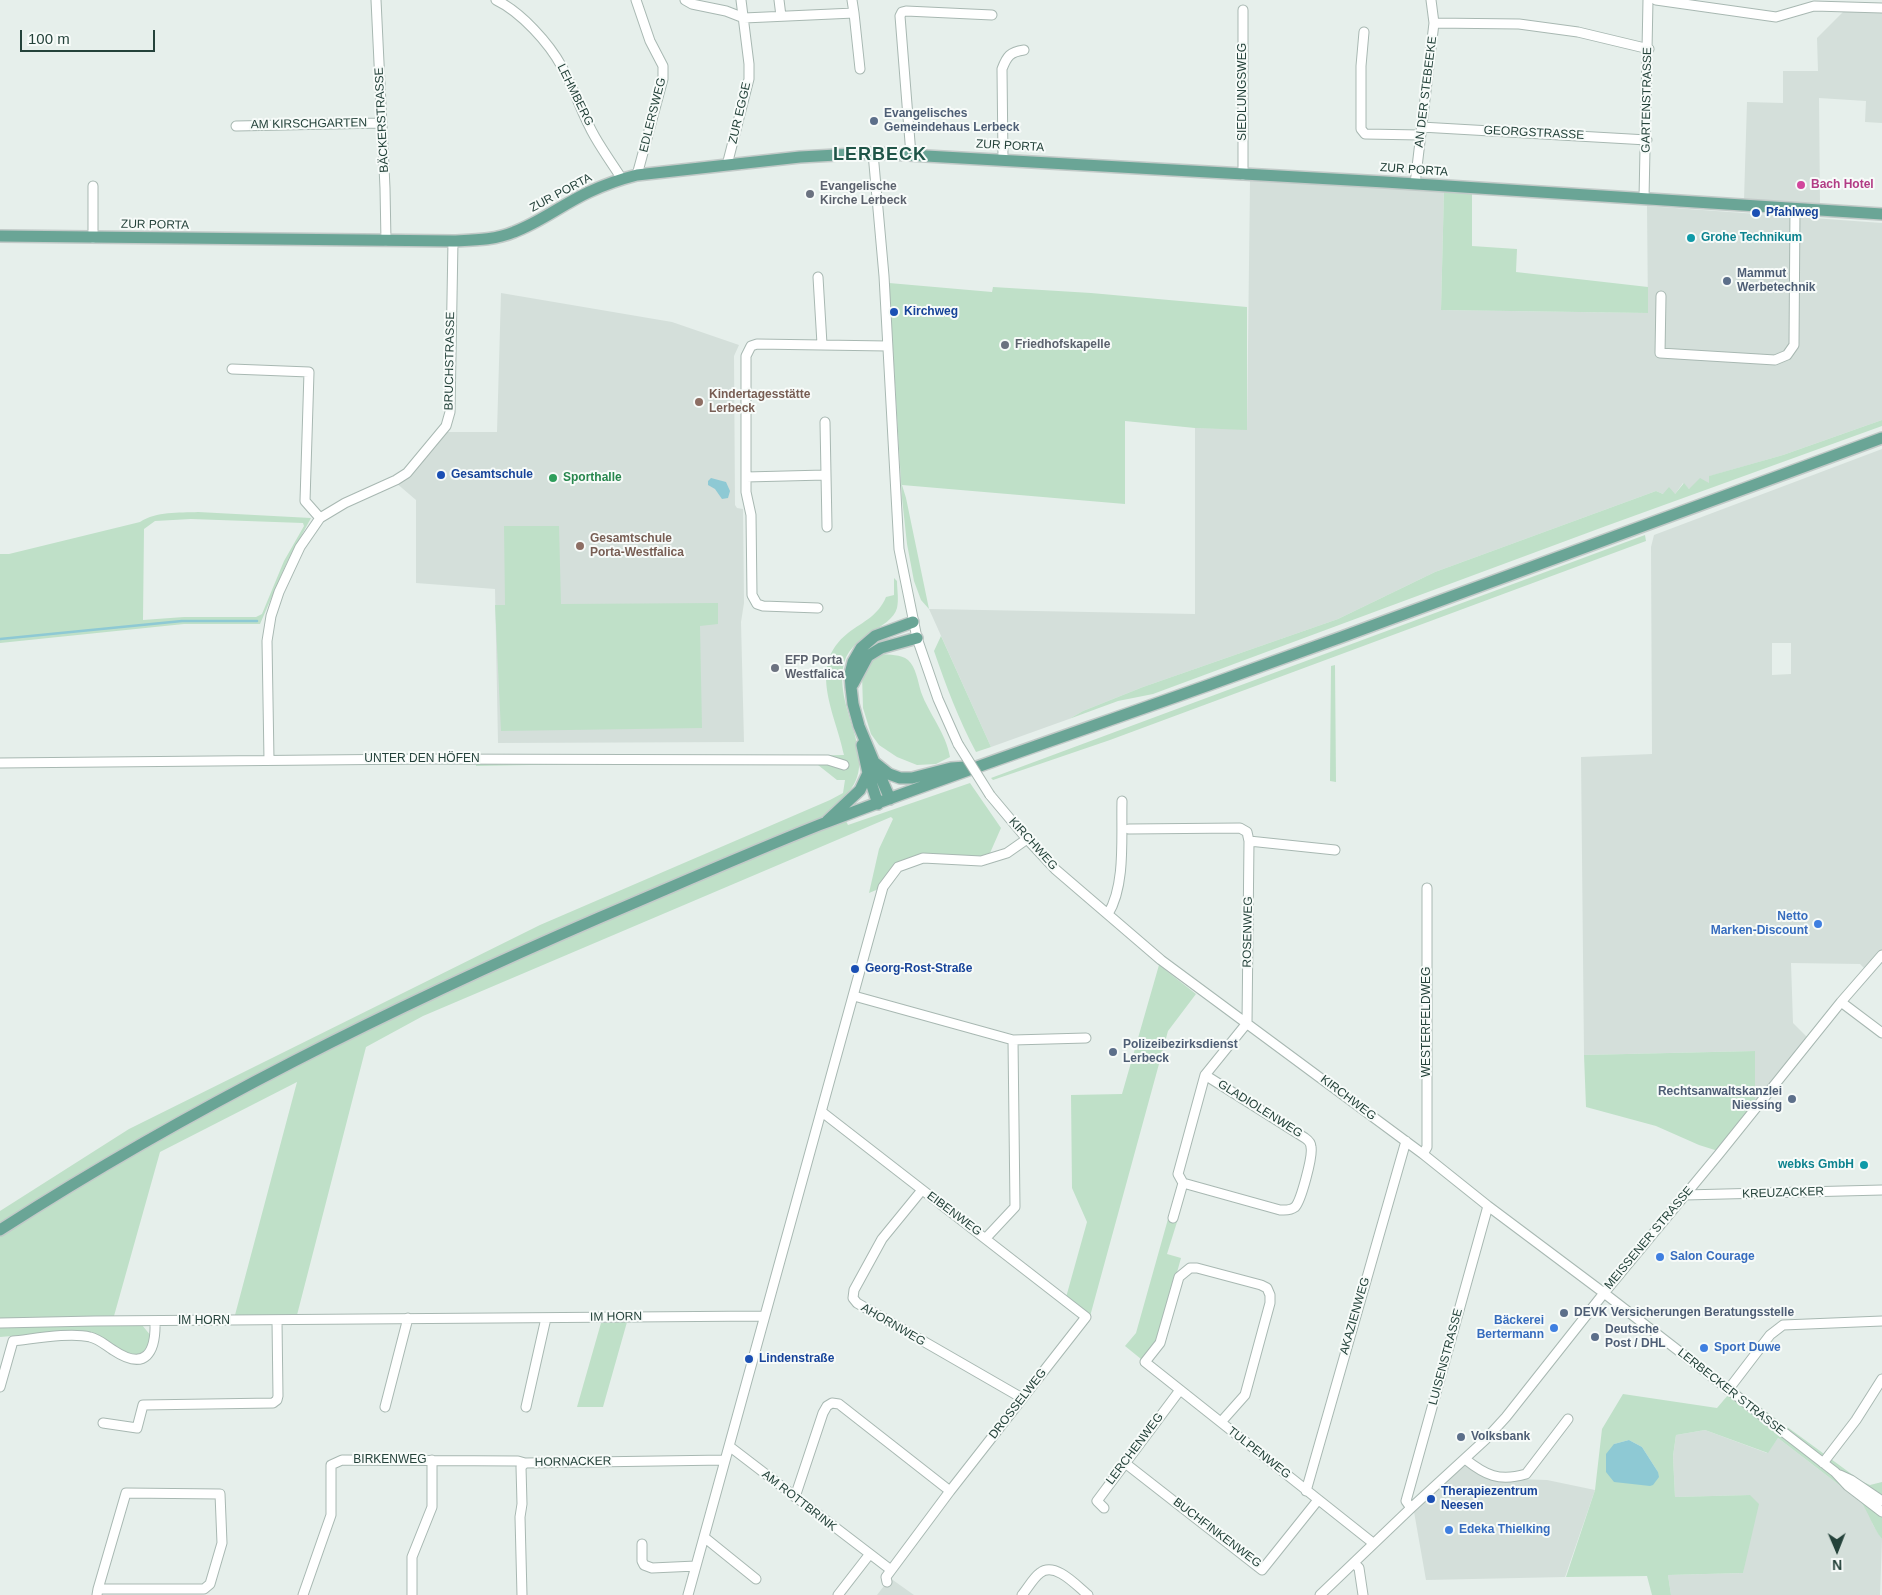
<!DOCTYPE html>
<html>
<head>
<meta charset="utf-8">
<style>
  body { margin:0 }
  #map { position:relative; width:1882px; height:1595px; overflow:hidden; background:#e6efeb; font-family:Helvetica,sans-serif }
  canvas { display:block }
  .north { position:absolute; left:1812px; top:1525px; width:50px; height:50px; -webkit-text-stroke:4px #f7fbf9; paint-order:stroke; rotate:179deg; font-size:14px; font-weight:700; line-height:20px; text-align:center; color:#24423a }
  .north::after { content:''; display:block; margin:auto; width:18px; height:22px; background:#24423a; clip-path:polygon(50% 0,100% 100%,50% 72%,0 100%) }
  .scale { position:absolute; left:20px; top:30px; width:135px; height:22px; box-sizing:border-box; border:2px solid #24423a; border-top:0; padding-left:6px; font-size:15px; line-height:18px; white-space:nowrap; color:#24423a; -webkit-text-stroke:4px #f7fbf9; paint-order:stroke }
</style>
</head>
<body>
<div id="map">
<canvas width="1882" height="1595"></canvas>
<div class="north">N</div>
<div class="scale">100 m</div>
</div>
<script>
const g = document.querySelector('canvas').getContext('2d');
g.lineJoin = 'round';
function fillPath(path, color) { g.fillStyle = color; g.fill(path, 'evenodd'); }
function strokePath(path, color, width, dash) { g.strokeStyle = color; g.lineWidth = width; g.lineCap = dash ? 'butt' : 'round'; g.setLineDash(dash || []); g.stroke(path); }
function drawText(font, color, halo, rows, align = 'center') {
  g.font = font + ' Helvetica,sans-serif'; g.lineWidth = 4; g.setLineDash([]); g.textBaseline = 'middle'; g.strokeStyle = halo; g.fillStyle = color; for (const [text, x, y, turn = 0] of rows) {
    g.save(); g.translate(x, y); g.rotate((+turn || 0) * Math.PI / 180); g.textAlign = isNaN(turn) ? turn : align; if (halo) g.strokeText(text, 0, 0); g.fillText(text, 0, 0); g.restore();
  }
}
const built = new Path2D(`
  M 1852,3 L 1882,4 L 1882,123 L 1865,122 L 1866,101 L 1819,98 L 1820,205 L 1744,200 L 1747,102 L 1783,103 L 1783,71 L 1818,71 L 1817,38 Z
  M 1250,181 L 1444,190 L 1441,310 L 1648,313 L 1647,206 L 1882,223 L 1882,420 L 1783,455 L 1710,476 L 1710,484 L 1689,489 L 1683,483 L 1675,494 L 1663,494 L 1656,491 L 1435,572 L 1338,619 L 1143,687 L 1083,711 L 1069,719 L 991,747 L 929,609 L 1195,614 L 1195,428 L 1247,429 Z
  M 501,293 L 672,322 L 739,345 L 734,356 L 735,505 L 737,508 L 743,509 L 744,603 L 741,622 L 744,742 L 498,743 L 495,589 L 416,583 L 416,500 L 395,482 L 441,432 L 497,432 Z
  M 1882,449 L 1882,955 L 1866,970 L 1860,964 L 1791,963 L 1793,1023 L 1810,1040 L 1755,1105 L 1754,1051 L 1584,1055 L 1581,757 L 1652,754 L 1651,547 L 1654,535 ZM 1772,643 L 1791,643 L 1791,674 L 1772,675 Z
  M 1705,1430 L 1767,1453 L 1778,1438 L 1860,1501 L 1869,1513 L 1873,1525 L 1882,1539 L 1880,1595 L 1671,1595 L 1668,1575 L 1743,1573 L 1750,1495 L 1675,1497 L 1673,1456 L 1676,1435 Z
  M 1462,1460 L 1489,1478 L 1547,1480 L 1595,1490 L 1565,1577 L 1426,1580 L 1413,1506 Z
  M 890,1578 L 914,1595 L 877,1595 Z`);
const green = new Path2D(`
  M 1444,190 L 1472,192 L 1472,246 L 1517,249 L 1516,272 L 1648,287 L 1648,313 L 1441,310 Z
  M 889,283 L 992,292 L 993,287 L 1091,293 L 1247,307 L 1247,430 L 1195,428 L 1125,421 L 1125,504 L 902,485 L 906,498 L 929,609 L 921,600 L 914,581 L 907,544 L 902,498 Z
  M 1882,420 L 1882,426 L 1606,526 L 1153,694 L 1118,701 L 1069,719 L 1083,711 L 1143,687 L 1338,619 L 1435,572 L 1656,491 L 1663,494 L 1669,487 L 1675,494 L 1684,483 L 1689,489 L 1700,478 L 1709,483 L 1709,476 L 1783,455 Z
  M 198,512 L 311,518 L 287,562 L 260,624 L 184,624 L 0,643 L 0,554 L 9,554 L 140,522 C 157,511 178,513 198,512 ZM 191,519 L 303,523 L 304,526 L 284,561 L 262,614 L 256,617 L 184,617 L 143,620 L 144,529 L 155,521 Z
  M 504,526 L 559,526 L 561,604 L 718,603 L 718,624 L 700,626 L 702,728 L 501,731 L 495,605 L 505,605 Z
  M 1645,535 L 1646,541 L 1110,740 L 993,780 L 991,778 Z
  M 894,578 L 897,581 C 897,589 899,600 897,608 C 891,630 848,634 843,668 C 835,717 888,765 837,803 L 848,825 L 970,783 L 1001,828 L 990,853 L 980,863 L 923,861 L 900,871 L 888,885 L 869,893 L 879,849 L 893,819 L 891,817 L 423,1016 L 366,1047 L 297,1315 L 235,1315 L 297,1082 L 160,1152 L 114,1316 L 106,1316 L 102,1324 L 142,1325 L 151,1336 L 149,1350 L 135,1355 L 119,1350 L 109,1343 L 60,1332 L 0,1337 L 0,1211 L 129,1129 L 540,925 L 830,800 L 843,793 L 845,780 L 837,780 L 818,765 L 583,764 L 476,766 L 477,756 L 745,757 L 844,755 C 836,714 806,666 848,633 C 864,621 878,616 886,597 L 894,595 Z
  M 941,636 L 991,747 L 976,752 C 959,720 946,686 934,651 Z
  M 881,654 C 889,655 901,654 908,660 C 916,667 918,682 921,692 C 929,714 946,733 950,757 L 936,764 L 917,765 L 897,757 L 879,745 L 871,734 L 863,708 L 862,674 L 870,661 Z
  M 1335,665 L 1336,782 L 1330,781 L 1331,666 Z
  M 1159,965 L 1196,994 L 1168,1031 L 1089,1320 L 1065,1301 L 1087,1222 L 1072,1188 L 1071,1095 L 1122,1094 Z
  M 1755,1051 L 1755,1105 L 1718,1151 L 1699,1145 L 1656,1126 L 1586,1107 L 1584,1055 Z
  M 1168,1219 L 1177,1222 L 1167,1254 L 1181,1258 L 1159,1337 L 1141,1359 L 1125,1346 L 1136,1333 Z
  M 627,1322 L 603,1407 L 577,1407 L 601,1323 Z
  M 1734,1388 L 1861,1481 L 1870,1485 L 1882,1482 L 1882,1539 C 1872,1527 1870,1514 1860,1501 L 1778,1438 L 1768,1453 L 1705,1430 L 1676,1435 L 1673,1456 L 1675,1497 L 1750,1495 L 1759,1504 L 1743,1573 L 1668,1575 L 1671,1595 L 1652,1595 L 1647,1576 L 1566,1577 L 1595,1490 L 1602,1429 L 1623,1394 L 1717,1408 ZM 1629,1440 L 1642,1447 L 1658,1472 L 1614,1444 Z`);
const water = new Path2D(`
  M 711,478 L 726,482 L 730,491 L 728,498 L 722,499 L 715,489 L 708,485 L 708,481 Z
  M 1629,1440 L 1642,1447 L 1658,1472 L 1659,1477 L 1653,1485 L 1650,1486 L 1614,1482 L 1606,1472 L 1606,1454 L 1614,1444 Z`);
const stream = new Path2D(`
  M 0,639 L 182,621 L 257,621`);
const minor = new Path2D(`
  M 376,0 L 385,188 L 386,241
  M 496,0 C 521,12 549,43 562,67 C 575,90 582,115 595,137 C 603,151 613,165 622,179
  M 636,0 L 650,41 L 663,66 L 663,79 L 637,175
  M 685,0 L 692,4 L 726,11 L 744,18 L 854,13 L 860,69
  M 779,0 L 781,16
  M 852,0 L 854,13
  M 1656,0 L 1776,17 L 1814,6 L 1882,8
  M 1243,10 L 1243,175
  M 1434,23 L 1519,24 L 1578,32 L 1649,49
  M 1364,32 L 1361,66 L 1361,129 L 1365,134 L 1420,135
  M 236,126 L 382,123
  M 1421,127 L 1647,140
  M 873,153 L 884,276 L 899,549 L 917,638 L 938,699 L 958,744
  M 911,155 L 900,16 L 902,12 L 906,11 L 992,15
  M 1003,159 L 1002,69 C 1007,56 1010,52 1024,50
  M 727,165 L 749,79 L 749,64 L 741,0
  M 1415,184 L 1434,23 L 1431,0
  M 1644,199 L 1648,0
  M 93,238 L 93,186
  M 818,277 L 822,344
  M 1661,296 L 1660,353 L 1775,360 L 1787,355 L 1794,345 L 1795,208
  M 232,369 L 309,372 L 305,501 L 320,518
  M 825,422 L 827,527
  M 746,477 L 825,475
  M 818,608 L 763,606 L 757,604 L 752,595 L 751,515 L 746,492 L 746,356 L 751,346 L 757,344 L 887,346
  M 269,760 L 267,641 L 271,616 L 279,592 L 300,547 L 320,518 L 345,503 L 396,480 L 407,473 L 446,426 L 450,412 L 453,241
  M 0,763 L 424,759 L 828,760 L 844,765
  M 990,795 L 1027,839 L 1055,869 L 1161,960 L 1423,1154 L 1488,1206 L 1604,1293 L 1835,1472 L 1848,1486 L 1882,1512
  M 1129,829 L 1240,828 L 1247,832 L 1249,841 L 1247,1023 L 1205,1075 L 1178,1174 L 1183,1183
  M 1249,841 L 1335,850
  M 1108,914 C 1126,885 1121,835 1122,801
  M 854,996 L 1013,1040 L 1086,1038
  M 1841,1002 L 1882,1033
  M 822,1112 L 1086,1317 L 950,1491 L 886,1577 L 887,1582
  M 1423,1154 L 1427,1147 L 1427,888
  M 922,1190 L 882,1239 L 854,1290 L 853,1298 L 857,1303 L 1022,1398
  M 1685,1195 L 1882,1190
  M 1173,1218 L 1183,1183 L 1280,1210 C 1285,1210 1290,1211 1295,1207 C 1301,1201 1313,1156 1311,1147 C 1311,1143 1308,1140 1305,1138 L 1205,1075
  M 986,1238 L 1015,1207 L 1013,1040
  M 0,1323 L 95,1321 L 764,1316
  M 0,1387 L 13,1341 C 33,1339 70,1332 90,1337 C 99,1339 105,1345 113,1350 C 146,1372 156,1352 155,1321
  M 1728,1390 L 1770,1335 L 1783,1325 L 1882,1321
  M 385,1407 L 408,1318
  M 526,1407 L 546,1318
  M 1221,1422 L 1245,1395 L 1270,1303 L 1270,1295 L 1267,1288 L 1261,1285 L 1197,1268 L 1190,1268 L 1179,1277 L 1160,1343 L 1145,1362 C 1221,1422 1297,1483 1373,1543
  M 103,1423 L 137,1428 L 143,1405 L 273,1403 L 277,1400 L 278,1396 L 277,1321
  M 729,1446 L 891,1570
  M 1465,1459 C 1485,1475 1499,1482 1526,1474 L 1568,1419
  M 1125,1463 L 1262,1570 L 1318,1500
  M 1823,1463 L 1856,1420 L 1882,1379
  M 1840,1475 L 1851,1480 L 1882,1501
  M 1306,1491 L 1406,1141
  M 795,1497 L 823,1413 L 827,1406 L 832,1403 L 839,1404 L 950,1491
  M 1104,1508 L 1097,1501 L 1180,1390
  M 1411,1508 L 1406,1501 L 1488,1206
  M 704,1537 L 756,1579
  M 642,1544 L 642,1561 L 644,1565 L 652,1568 L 696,1566
  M 1354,1563 L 1359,1568 L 1363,1595
  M 97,1595 L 98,1589 L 126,1493 L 220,1494 L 222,1543 L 210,1584 L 204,1589 L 98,1589
  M 303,1595 L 331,1515 L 331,1465 L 342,1460 L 518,1461 L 525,1463
  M 412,1595 L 412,1557 L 432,1507 L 432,1460
  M 522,1595 L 520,1517 L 522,1504 L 521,1467 L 525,1463 L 725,1460
  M 688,1595 L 883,887 L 898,867 L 923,858 L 981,861 L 1007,853 L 1027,839
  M 838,1595 L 869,1555
  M 1022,1595 C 1028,1588 1033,1578 1040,1573 C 1055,1561 1077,1586 1088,1595
  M 1320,1595 L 1411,1508 L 1485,1440 L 1506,1417 L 1604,1293 L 1719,1154 L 1841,1002 L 1882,955`);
const major = new Path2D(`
  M 0,236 L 453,241 C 474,240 495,240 514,232 C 541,222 563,204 589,192 C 604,185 621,179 637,175 L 800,157 L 873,153 L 1385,182 L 1882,214
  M 913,622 L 875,636 L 861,648 L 853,662 L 850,674 L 851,687 L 853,704 L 859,726 L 874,762 L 889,774 L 900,778 L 912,778 L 951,768 L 966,767
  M 853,684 L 868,656 L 881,648 L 917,638
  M 862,745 L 868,773 L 878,804
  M 875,764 L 890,799
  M 827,821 L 860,790 L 868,773
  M 0,1230 C 191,1107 393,1007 601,917 C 674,886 746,854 819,825 C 947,776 1077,732 1206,686 C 1432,605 1657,521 1882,438`);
const minorBridge = new Path2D(`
  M 958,744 L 990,795`);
const markers = [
  [874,121,5,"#5c6f8a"],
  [1801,185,5,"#d1479c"],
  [810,194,5,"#6b7280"],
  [1756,213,5,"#1a4fb4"],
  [1691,238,5,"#0f9aa8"],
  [1727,281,5,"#5c6f8a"],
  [894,312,5,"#1a4fb4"],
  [1005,345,5,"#6b7280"],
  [699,402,5,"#8d6e63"],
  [441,475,5,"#1a4fb4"],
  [553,478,5,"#2e9e5b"],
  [580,546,5,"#8d6e63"],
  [775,668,5,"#6b7280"],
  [1818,924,5,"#3f7fe0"],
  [855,969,5,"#1a4fb4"],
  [1113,1052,5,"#5c6f8a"],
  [1792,1099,5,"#5c6f8a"],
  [1864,1165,5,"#0f9aa8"],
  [1660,1257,5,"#3f7fe0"],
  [1564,1313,5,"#5c6f8a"],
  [1554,1328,5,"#3f7fe0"],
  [1595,1337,5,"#5c6f8a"],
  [1704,1348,5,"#3f7fe0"],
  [749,1359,5,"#1a4fb4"],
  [1461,1437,5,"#5c6f8a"],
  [1431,1499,5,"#1a4fb4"],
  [1449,1530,5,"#3f7fe0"]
];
const streetNames = [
  ["SIEDLUNGSWEG",1243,92,-90],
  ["AN DER STEBEEKE",1426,92,-83],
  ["LEHMBERG",575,95,64],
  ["GARTENSTRASSE",1647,100,-89],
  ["ZUR EGGE",740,113,-77],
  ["EDLERSWEG",653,115,-76],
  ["BÄCKERSTRASSE",382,120,-93],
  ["AM KIRSCHGARTEN",309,124,-1],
  ["GEORGSTRASSE",1534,133,3],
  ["ZUR PORTA",1010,146,3],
  ["ZUR PORTA",1414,170,4],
  ["ZUR PORTA",561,193,-28],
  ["ZUR PORTA",155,225,1],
  ["BRUCHSTRASSE",450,361,-89],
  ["UNTER DEN HÖFEN",422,759],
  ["KIRCHWEG",1033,844,48],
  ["ROSENWEG",1248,932,-89],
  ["WESTERFELDWEG",1427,1022,-90],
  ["KIRCHWEG",1348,1098,37],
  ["GLADIOLENWEG",1260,1109,32],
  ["KREUZACKER",1783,1193,-2],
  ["EIBENWEG",954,1214,37],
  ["MEISSENER STRASSE",1649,1238,-50],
  ["AKAZIENWEG",1355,1316,-74],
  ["IM HORN",616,1317,-1],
  ["IM HORN",204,1321],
  ["AHORNWEG",893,1325,30],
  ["LUISENSTRASSE",1446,1357,-75],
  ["LERBECKER STRASSE",1731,1392,38],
  ["DROSSELWEG",1018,1404,-52],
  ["LERCHENWEG",1135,1449,-53],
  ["TULPENWEG",1259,1453,38],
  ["BIRKENWEG",390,1460],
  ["HORNACKER",573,1462,-1],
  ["AM ROTTBRINK",799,1501,38],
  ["BUCHFINKENWEG",1217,1533,37]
];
const serviceNames = [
  ["Evangelisches",884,114],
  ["Gemeindehaus Lerbeck",884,128],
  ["Mammut",1737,274],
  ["Werbetechnik",1737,288],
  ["Polizeibezirksdienst",1123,1045],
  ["Lerbeck",1123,1059],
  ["Rechtsanwaltskanzlei",1782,1092,"right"],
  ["Niessing",1782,1106,"right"],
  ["DEVK Versicherungen Beratungsstelle",1574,1313],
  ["Deutsche",1605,1330],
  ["Post / DHL",1605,1344],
  ["Volksbank",1471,1437]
];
const hotelNames = [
  ["Bach Hotel",1811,185]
];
const worshipNames = [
  ["Evangelische",820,187],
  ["Kirche Lerbeck",820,201],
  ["Friedhofskapelle",1015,345],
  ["EFP Porta",785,661],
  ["Westfalica",785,675]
];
const transitNames = [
  ["Pfahlweg",1766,213],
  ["Kirchweg",904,312],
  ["Gesamtschule",451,475],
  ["Georg-Rost-Straße",865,969],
  ["Lindenstraße",759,1359],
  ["Therapiezentrum",1441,1492],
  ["Neesen",1441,1506]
];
const cultureNames = [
  ["Grohe Technikum",1701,238],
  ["webks GmbH",1854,1165,"right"]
];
const educationNames = [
  ["Kindertagesstätte",709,395],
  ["Lerbeck",709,409],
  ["Gesamtschule",590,539],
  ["Porta-Westfalica",590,553]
];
const leisureNames = [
  ["Sporthalle",563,478]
];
const shopNames = [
  ["Netto",1808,917,"right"],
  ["Marken-Discount",1808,931,"right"],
  ["Salon Courage",1670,1257],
  ["Bäckerei",1544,1321,"right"],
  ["Bertermann",1544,1335,"right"],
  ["Sport Duwe",1714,1348],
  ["Edeka Thielking",1459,1530]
];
const districtNames = [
  ["LERBECK",880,155]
];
fillPath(built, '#d4dfda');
fillPath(green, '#bfe0c8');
fillPath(water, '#8ec9d4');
strokePath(stream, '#8ec9d4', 2.5);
strokePath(minor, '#a8b8b2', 11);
strokePath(major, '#c2cac8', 14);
strokePath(minor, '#fff', 9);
strokePath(major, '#6aa596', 11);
strokePath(minorBridge, '#a8b8b2', 11, []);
strokePath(minorBridge, '#fff', 9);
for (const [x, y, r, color] of markers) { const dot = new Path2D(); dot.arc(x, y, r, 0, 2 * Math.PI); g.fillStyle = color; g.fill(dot); strokePath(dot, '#f7fbf9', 2); }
drawText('12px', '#24423a', '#f7fbf9', streetNames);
drawText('bold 12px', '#4e5e75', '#f7fbf9', serviceNames, 'left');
drawText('bold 12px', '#b23c85', '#f7fbf9', hotelNames, 'left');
drawText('bold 12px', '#5b616d', '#f7fbf9', worshipNames, 'left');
drawText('bold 12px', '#164399', '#f7fbf9', transitNames, 'left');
drawText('bold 12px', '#0d838f', '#f7fbf9', cultureNames, 'left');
drawText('bold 12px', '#785e54', '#f7fbf9', educationNames, 'left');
drawText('bold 12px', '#27864d', '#f7fbf9', leisureNames, 'left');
drawText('bold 12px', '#366cbe', '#f7fbf9', shopNames, 'left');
g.letterSpacing = '1px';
drawText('bold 18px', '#1f5548', '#f7fbf9', districtNames);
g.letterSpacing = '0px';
</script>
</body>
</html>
